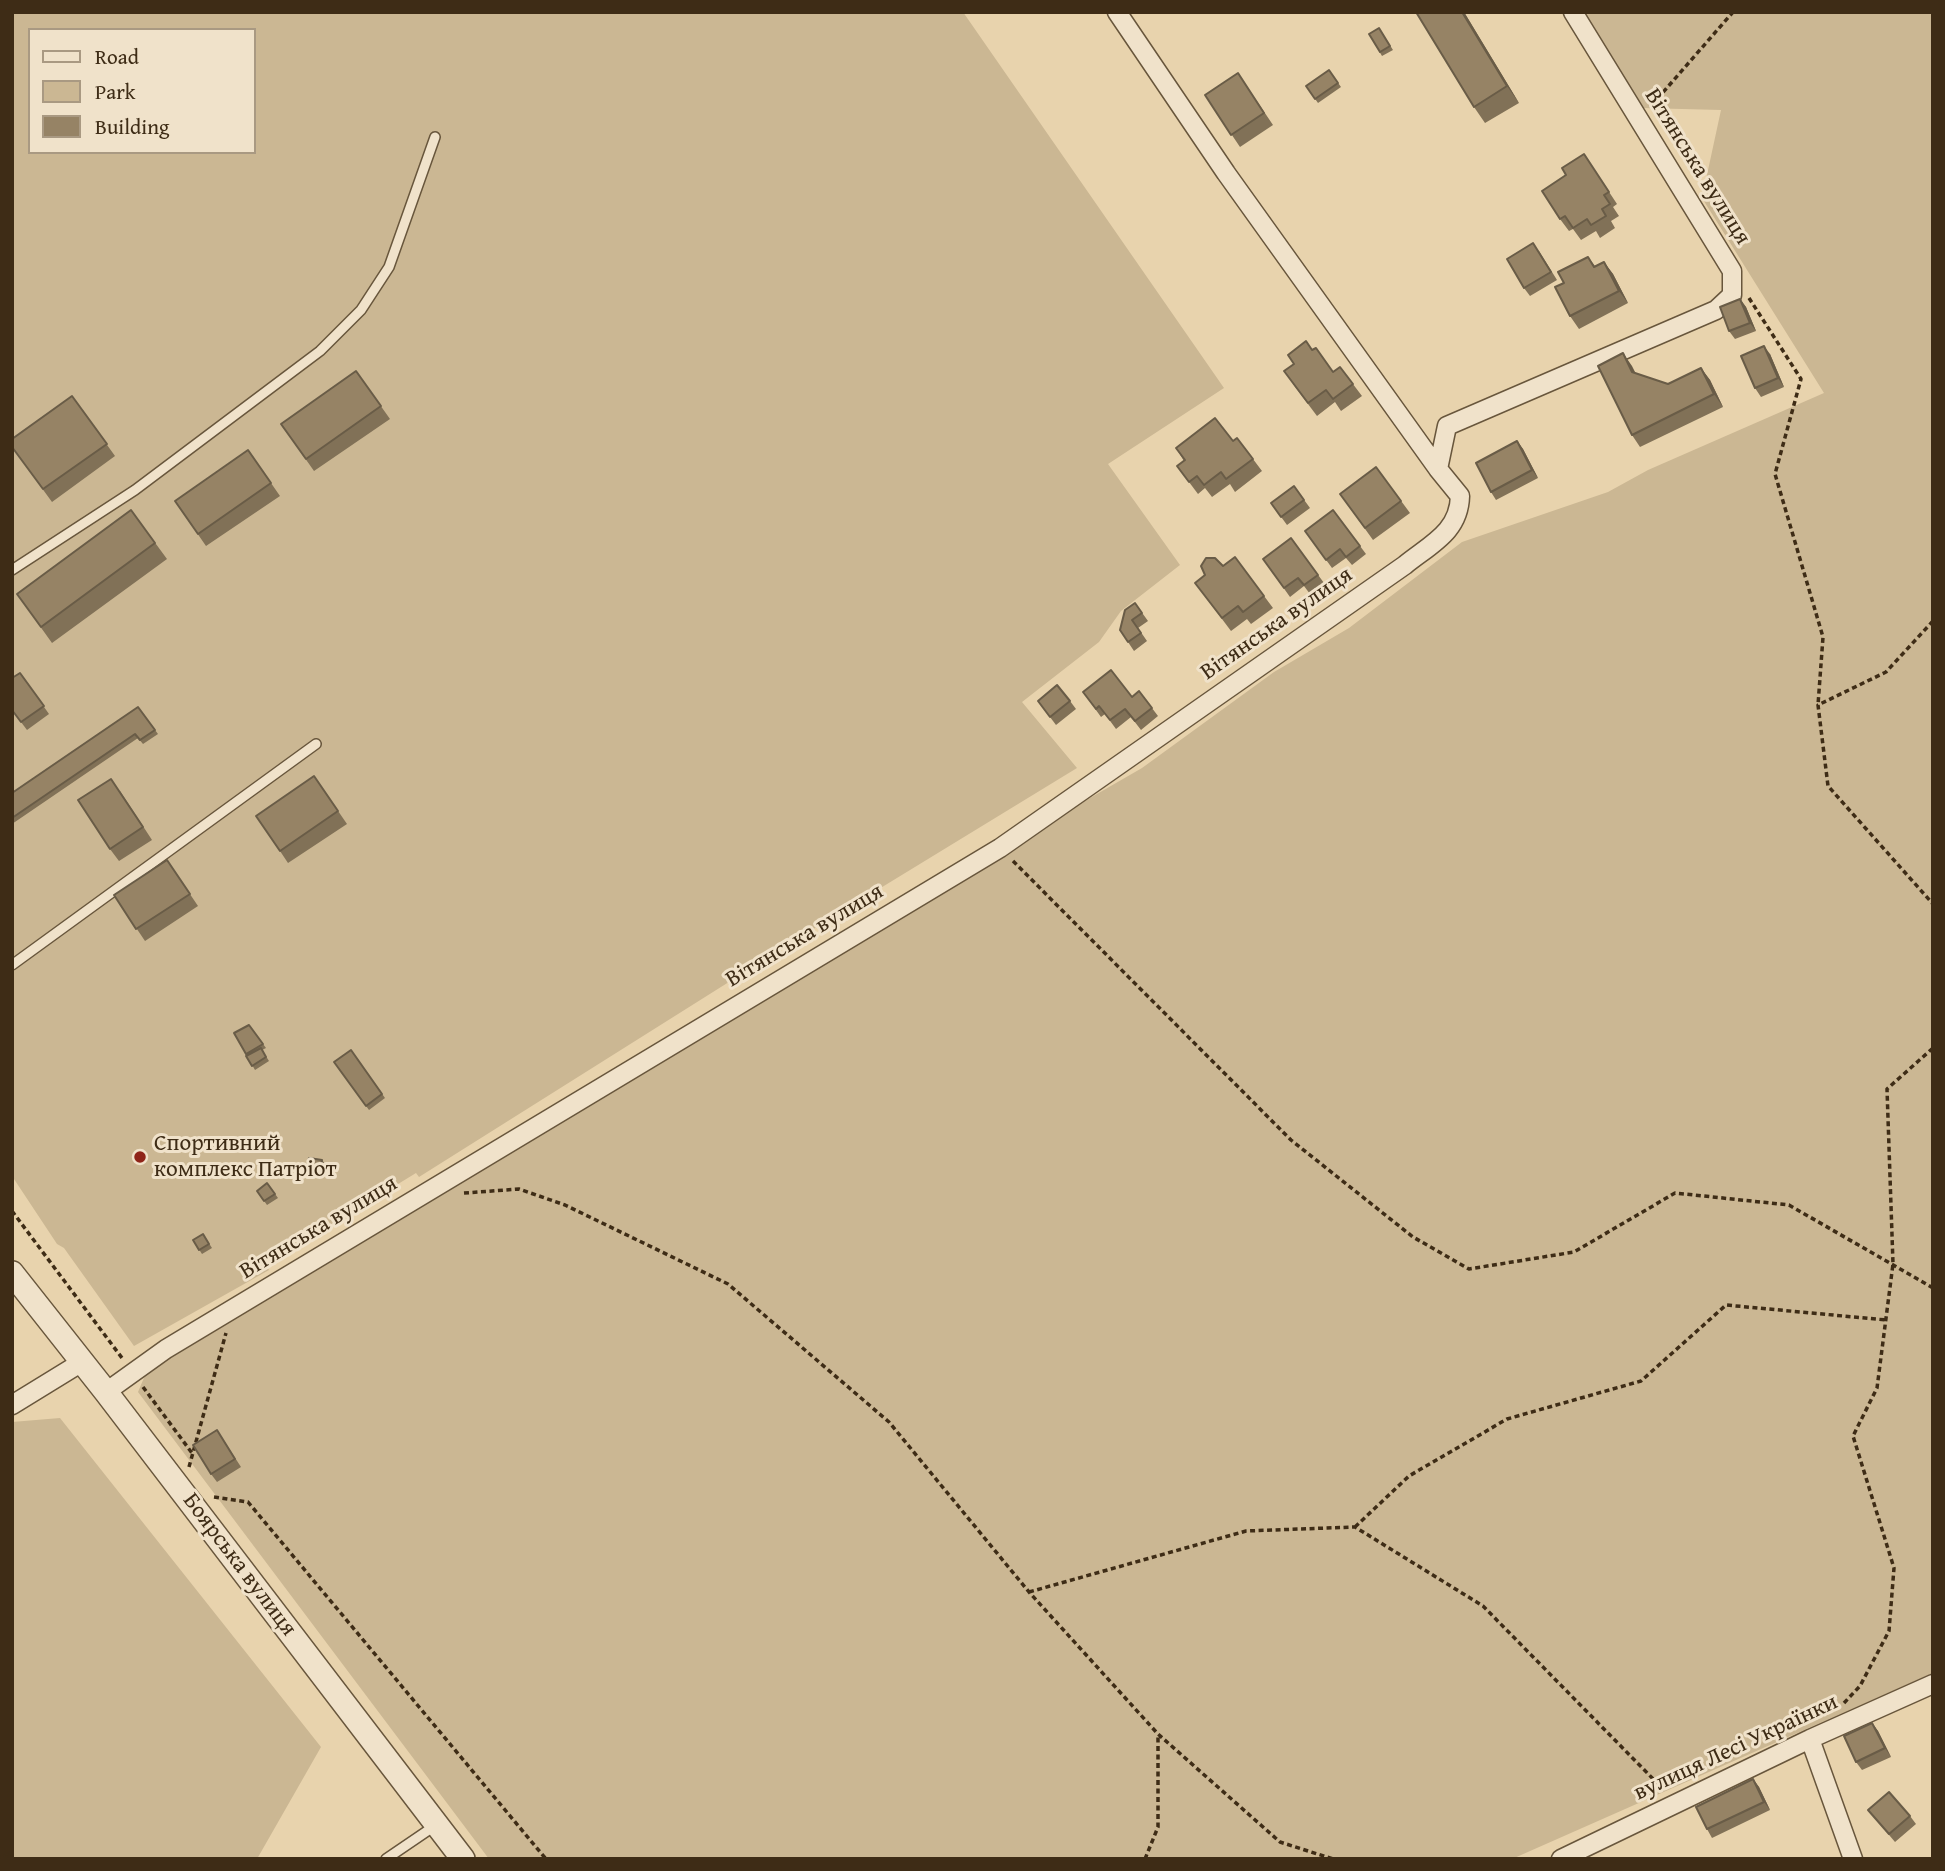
<!DOCTYPE html>
<html>
<head>
<meta charset="utf-8">
<style>
  body { margin:0 }
  #map { position:relative; width:1945px; height:1871px; overflow:hidden; background:#e8d3ad; font-family:"Gentium Book Plus",serif }
  canvas { display:block }
  .frame { position:absolute; inset:0; border:14px solid #3e2c16; pointer-events:none }
  .legend { position:absolute; left:28px; top:28px; width:228px; height:126px; box-sizing:border-box; background:#f0e2ca; border:2px solid #a99982; margin:0; padding:9px 12px; list-style:none; font-size:21px; color:#3e2c16 }
  .legend li { display:flex; align-items:center; gap:14px; height:35px }
  .legend b { width:35px; border:2px solid #a99982 }
</style>
</head>
<body>
<div id="map">
<canvas width="1945" height="1871"></canvas>
<div class="frame"></div>
<ul class="legend">
<li><b style="height:9px;background:#f0e2ca"></b>Road</li>
<li><b style="height:19px;background:#cbb793"></b>Park</li>
<li><b style="height:19px;background:#968365"></b>Building</li>
</ul>
</div>
<script>
const g = document.querySelector('canvas').getContext('2d');
g.lineJoin = 'round';
function fillPath(path, color) { g.fillStyle = color; g.fill(path, 'evenodd'); }
function strokePath(path, color, width, dash) { g.strokeStyle = color; g.lineWidth = width; g.lineCap = dash ? 'butt' : 'round'; g.setLineDash(dash || []); g.stroke(path); }
function drawText(font, color, halo, rows, align = 'center') {
  g.font = font + ' "Gentium Book Plus",serif'; g.lineWidth = 6; g.setLineDash([]); g.textBaseline = 'middle'; g.strokeStyle = halo; g.fillStyle = color; for (const [text, x, y, turn = 0] of rows) {
    g.save(); g.translate(x, y); g.rotate((+turn || 0) * Math.PI / 180); g.textAlign = isNaN(turn) ? turn : align; if (halo) g.strokeText(text, 0, 0); g.fillText(text, 0, 0); g.restore();
  }
}
const green = new Path2D(`
  M 12,12 L 963,12 L 1224,388 L 1108,464 L 1180,565 L 1121,611 L 1099,642 L 1022,702 L 1077,768 L 802,936 L 419,1177 L 416,1173 L 266,1265 L 269,1270 L 134,1346 L 64,1248 L 57,1244 L 12,1176 ZM 30,30 L 254,30 L 254,152 L 30,152 Z
  M 1583,12 L 1933,12 L 1933,1673 L 1512,1859 L 489,1859 L 138,1392 L 157,1347 L 648,1053 L 1142,768 L 1274,672 L 1349,628 L 1462,542 L 1608,492 L 1648,470 L 1824,393 L 1702,198 L 1721,110 L 1643,108 Z
  M 60,1418 L 321,1747 L 257,1859 L 12,1859 L 12,1422 Z`);
const path = new Path2D(`
  M 1652,105 L 1733,12
  M 1749,298 L 1801,379 L 1775,474 L 1823,637 L 1818,705
  M 1933,621 L 1886,672 L 1818,705 L 1828,786 L 1933,904
  M 1013,861 L 1291,1140 L 1413,1237 L 1469,1269 L 1574,1252 L 1675,1193 L 1789,1205 L 1933,1288
  M 464,1193 L 519,1189 L 565,1205 L 728,1284 L 889,1422 L 1029,1592 L 1158,1734 L 1280,1842 L 1333,1859
  M 12,1211 L 122,1358
  M 143,1387 L 192,1453
  M 189,1467 L 226,1333
  M 214,1497 L 248,1502 L 546,1859
  M 1355,1527 L 1409,1476 L 1507,1419 L 1641,1381 L 1726,1305 L 1886,1320
  M 1029,1592 L 1246,1531 L 1355,1527 L 1483,1606 L 1664,1790
  M 1844,1703 L 1860,1686 L 1889,1631 L 1894,1568 L 1853,1436 L 1877,1388 L 1893,1264 L 1887,1089 L 1933,1048
  M 1145,1859 L 1158,1827 L 1158,1734`);
const service = new Path2D(`
  M 12,570 L 135,490 L 320,351 L 361,310 L 389,267 L 435,137
  M 12,965 L 316,744
  M 386,1859 L 436,1825`);
const minor = new Path2D(`
  M 1117,12 L 1226,173 L 1438,469
  M 106,1392 L 166,1349 L 1000,848 L 1405,565 C 1431,544 1459,532 1460,496 L 1438,469 L 1447,426 L 1716,310 L 1732,295 L 1732,271 L 1573,12
  M 12,1405 L 82,1362
  M 1810,1739 L 1853,1859
  M 1561,1859 L 1810,1739 L 1933,1684`);
const tertiary = new Path2D(`
  M 12,1273 L 106,1392 L 463,1859`);
const wall = new Path2D(`
  M 1416,12 L 1464,12 L 1519,103 L 1485,123 L 1474,107 Z
  M 1379,28 L 1393,50 L 1382,56 L 1369,34 Z
  M 1329,70 L 1341,87 L 1318,103 L 1306,86 Z
  M 1238,73 L 1273,125 L 1240,147 L 1205,95 Z
  M 1584,154 L 1617,204 L 1613,207 L 1619,216 L 1611,221 L 1615,228 L 1600,238 L 1596,231 L 1581,240 L 1573,229 L 1569,231 L 1560,219 L 1566,175 Z
  M 1539,251 L 1557,280 L 1530,296 L 1524,288 Z
  M 1588,257 L 1595,266 L 1604,262 L 1613,274 L 1628,303 L 1579,329 L 1570,316 L 1564,283 Z
  M 1740,299 L 1746,307 L 1756,331 L 1735,339 L 1729,331 Z
  M 1312,350 L 1333,372 L 1340,367 L 1362,396 L 1341,411 L 1335,402 L 1317,416 L 1293,384 Z
  M 1623,353 L 1635,373 L 1668,384 L 1701,368 L 1710,380 L 1723,407 L 1640,447 L 1632,435 Z
  M 1770,354 L 1784,387 L 1761,397 L 1755,388 Z
  M 356,371 L 390,419 L 314,471 L 281,424 Z
  M 72,396 L 115,456 L 52,502 L 12,447 Z
  M 1233,441 L 1253,459 L 1262,471 L 1235,492 L 1230,484 L 1212,497 L 1205,488 L 1198,494 L 1177,466 L 1184,461 L 1176,448 Z
  M 1517,441 L 1523,449 L 1538,478 L 1496,500 L 1491,492 Z
  M 248,450 L 280,496 L 206,546 L 175,501 Z
  M 1376,467 L 1410,513 L 1373,540 L 1340,494 Z
  M 1294,486 L 1310,508 L 1287,525 L 1271,503 Z
  M 131,510 L 167,559 L 52,643 L 17,594 Z
  M 1333,510 L 1366,554 L 1352,565 L 1346,558 L 1332,568 L 1305,531 Z
  M 1291,538 L 1324,583 L 1310,594 L 1304,586 L 1290,597 L 1263,559 Z
  M 1235,557 L 1273,608 L 1251,624 L 1247,619 L 1231,631 L 1204,595 L 1223,566 Z
  M 1135,603 L 1148,621 L 1138,628 L 1147,641 L 1134,651 L 1120,630 Z
  M 20,673 L 49,714 L 27,730 L 12,710 Z
  M 1139,691 L 1158,716 L 1141,730 L 1131,717 L 1116,729 L 1105,714 L 1101,717 L 1083,692 L 1132,697 Z
  M 1038,701 L 1070,701 L 1076,709 L 1056,725 Z
  M 138,707 L 158,734 L 143,744 L 138,738 L 12,824 L 12,793 Z
  M 314,776 L 347,824 L 288,863 L 280,851 Z
  M 120,791 L 152,840 L 119,861 L 110,849 Z
  M 167,860 L 198,906 L 145,941 L 114,895 Z
  M 249,1025 L 266,1048 L 262,1050 L 269,1061 L 255,1070 L 234,1033 Z
  M 351,1050 L 385,1098 L 369,1110 L 334,1062 Z
  M 325,1164 L 323,1173 L 310,1171 L 307,1166 Z
  M 267,1183 L 278,1198 L 267,1205 L 257,1191 Z
  M 203,1234 L 212,1248 L 202,1254 L 193,1240 Z
  M 217,1430 L 241,1467 L 217,1482 L 211,1474 Z
  M 1872,1723 L 1878,1731 L 1891,1757 L 1862,1770 L 1856,1762 Z
  M 1753,1779 L 1759,1787 L 1770,1810 L 1712,1838 L 1707,1829 Z
  M 1868,1810 L 1910,1816 L 1916,1824 L 1895,1842 Z`);
const shadedWall = new Path2D(`
  M 1462,12 L 1464,12 L 1519,103 L 1507,86 Z
  M 1604,262 L 1613,274 L 1628,303 L 1619,291 Z
  M 1740,299 L 1746,307 L 1756,331 L 1750,323 Z
  M 1764,346 L 1770,354 L 1784,387 L 1778,378 Z
  M 1623,353 L 1632,366 L 1641,384 L 1632,372 Z
  M 1701,368 L 1710,380 L 1723,407 L 1714,394 Z
  M 1517,441 L 1523,449 L 1538,478 L 1532,470 Z
  M 322,1160 L 325,1164 L 323,1173 L 320,1169 Z
  M 1872,1723 L 1878,1731 L 1891,1757 L 1885,1748 Z
  M 1753,1779 L 1759,1787 L 1770,1810 L 1764,1802 Z`);
const building = new Path2D(`
  M 1416,12 L 1462,12 L 1507,86 L 1474,107 Z
  M 1379,28 L 1390,46 L 1380,52 L 1369,34 Z
  M 1329,70 L 1338,83 L 1315,99 L 1306,86 Z
  M 1238,73 L 1264,113 L 1231,135 L 1205,95 Z
  M 1584,154 L 1609,192 L 1604,195 L 1610,204 L 1602,209 L 1606,216 L 1591,225 L 1587,219 L 1573,228 L 1565,216 L 1560,219 L 1542,191 L 1566,175 L 1562,168 Z
  M 1533,243 L 1551,272 L 1524,288 L 1507,259 Z
  M 1588,257 L 1594,267 L 1604,262 L 1619,291 L 1570,316 L 1555,287 L 1564,283 L 1558,272 Z
  M 1740,299 L 1750,323 L 1729,331 L 1720,307 Z
  M 1306,341 L 1312,350 L 1316,348 L 1333,372 L 1340,367 L 1353,384 L 1333,399 L 1326,390 L 1308,403 L 1284,371 L 1294,364 L 1288,355 Z
  M 1764,346 L 1778,378 L 1755,388 L 1741,356 Z
  M 1623,353 L 1632,372 L 1668,384 L 1701,368 L 1714,394 L 1632,435 L 1598,366 Z
  M 356,371 L 381,406 L 306,459 L 281,424 Z
  M 72,396 L 107,444 L 43,489 L 12,447 L 12,439 Z
  M 1215,418 L 1233,441 L 1237,438 L 1253,459 L 1226,479 L 1221,472 L 1204,485 L 1197,476 L 1189,482 L 1177,466 L 1185,460 L 1176,448 Z
  M 1517,441 L 1532,470 L 1491,492 L 1476,463 Z
  M 248,450 L 271,483 L 198,534 L 175,501 Z
  M 1376,467 L 1401,501 L 1365,528 L 1340,494 Z
  M 1294,486 L 1304,500 L 1281,517 L 1271,503 Z
  M 131,510 L 155,543 L 41,627 L 17,594 Z
  M 1333,510 L 1360,546 L 1346,557 L 1340,549 L 1326,560 L 1305,531 Z
  M 1291,538 L 1318,575 L 1304,585 L 1298,578 L 1284,588 L 1263,559 Z
  M 1235,557 L 1264,596 L 1243,612 L 1238,606 L 1222,618 L 1195,583 L 1205,575 L 1201,566 L 1206,558 L 1215,558 L 1223,566 Z
  M 1135,603 L 1142,613 L 1132,620 L 1141,633 L 1128,642 L 1120,630 L 1125,610 Z
  M 1111,670 L 1132,697 L 1139,691 L 1152,708 L 1135,721 L 1125,709 L 1110,720 L 1099,706 L 1096,709 L 1083,692 Z
  M 20,673 L 44,706 L 21,722 L 12,710 L 12,678 Z
  M 1057,685 L 1070,701 L 1050,717 L 1038,701 Z
  M 138,707 L 155,730 L 140,740 L 135,734 L 12,818 L 12,793 Z
  M 314,776 L 338,811 L 280,851 L 256,816 Z
  M 111,779 L 143,827 L 110,849 L 78,800 Z
  M 167,860 L 190,894 L 136,929 L 114,895 Z
  M 249,1025 L 263,1044 L 246,1054 L 234,1033 Z
  M 261,1048 L 266,1057 L 252,1066 L 246,1056 Z
  M 351,1050 L 382,1094 L 366,1106 L 334,1062 Z
  M 309,1158 L 322,1160 L 320,1169 L 307,1166 Z
  M 267,1183 L 275,1194 L 264,1201 L 257,1191 Z
  M 203,1234 L 209,1244 L 199,1250 L 193,1240 Z
  M 217,1430 L 235,1459 L 211,1474 L 193,1445 Z
  M 1872,1723 L 1885,1748 L 1856,1762 L 1844,1736 Z
  M 1753,1779 L 1764,1802 L 1707,1829 L 1696,1807 Z
  M 1889,1792 L 1910,1816 L 1889,1834 L 1868,1810 Z`);
const markers = [
  [140,1157,7,"#8f2418"]
];
const streetNames = [
  ["Вітянська вулиця",1697,167,58],
  ["Вітянська вулиця",1277,624,-35],
  ["Вітянська вулиця",805,936,-31],
  ["Вітянська вулиця",319,1228,-31],
  ["Боярська вулиця",239,1565,53],
  ["вулиця Лесі Українки",1736,1748,-25]
];
const poiNames = [
  ["Спортивний",154,1144],
  ["комплекс Патріот",154,1170]
];
fillPath(green, '#cbb793');
strokePath(service, '#68563c', 12);
strokePath(minor, '#68563c', 21);
strokePath(tertiary, '#68563c', 26);
strokePath(path, '#3e2c16', 3.5, [5, 3.5]);
strokePath(service, '#f0e2ca', 9);
strokePath(minor, '#f0e2ca', 18);
strokePath(tertiary, '#f0e2ca', 23);
fillPath(wall, '#817157');
fillPath(shadedWall, '#695c47');
fillPath(building, '#968365');
strokePath(building, '#695c47', 2);
for (const [x, y, r, color] of markers) { const dot = new Path2D(); dot.arc(x, y, r, 0, 2 * Math.PI); g.fillStyle = color; g.fill(dot); strokePath(dot, '#f0e2ca', 2.5); }
drawText('23px', '#3e2c16', '#f0e2ca', streetNames);
drawText('23px', '#3e2c16', '#f0e2ca', poiNames, 'left');
</script>
</body>
</html>
